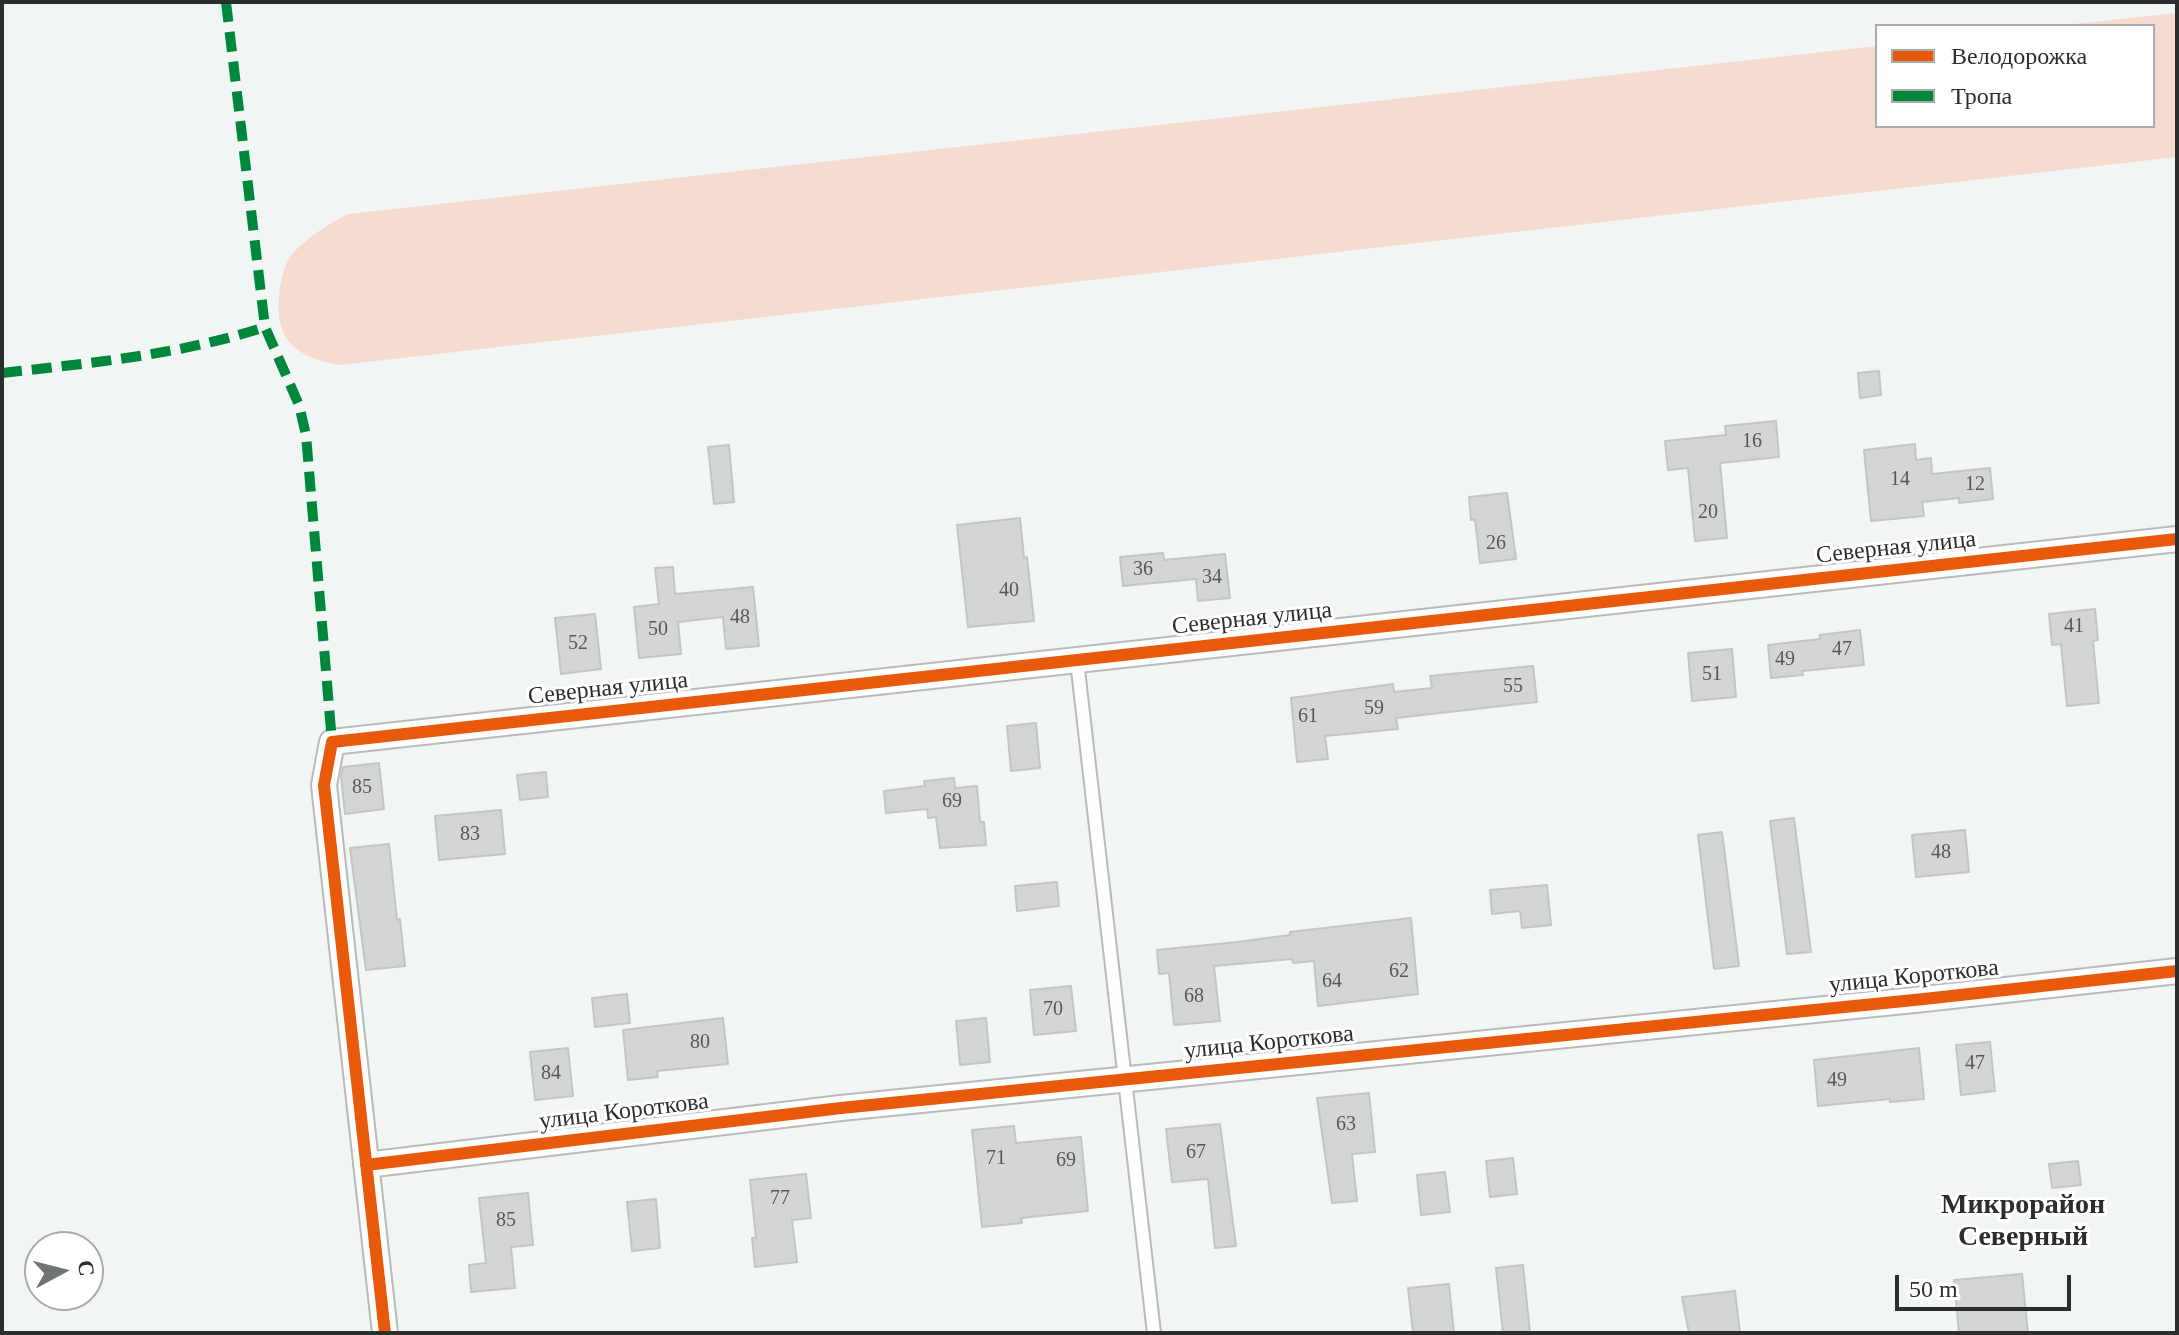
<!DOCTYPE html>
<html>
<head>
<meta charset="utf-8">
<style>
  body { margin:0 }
  #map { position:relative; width:2179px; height:1335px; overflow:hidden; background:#f1f5f3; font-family:"Times New Roman",serif }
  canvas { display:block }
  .frame { position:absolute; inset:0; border:4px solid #2b2e2c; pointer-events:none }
  .legend { position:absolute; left:1875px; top:24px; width:280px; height:104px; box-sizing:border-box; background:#fff; border:2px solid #aaabab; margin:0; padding:10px 14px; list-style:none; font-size:24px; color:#2b2e2c }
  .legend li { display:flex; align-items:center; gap:16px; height:40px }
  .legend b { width:40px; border:2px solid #aaabab }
  .north { position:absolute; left:24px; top:1231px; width:80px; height:80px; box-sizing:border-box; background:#fff; border:2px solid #aaabab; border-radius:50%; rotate:83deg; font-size:22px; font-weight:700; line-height:32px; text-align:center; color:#2b2e2c }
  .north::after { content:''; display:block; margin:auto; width:28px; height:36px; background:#707472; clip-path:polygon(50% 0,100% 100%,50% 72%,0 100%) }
  .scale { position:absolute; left:1895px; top:1275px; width:176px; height:36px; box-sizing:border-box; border:4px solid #2b2e2c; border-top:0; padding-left:10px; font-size:24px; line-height:28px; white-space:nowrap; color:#2b2e2c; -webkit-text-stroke:6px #fff; paint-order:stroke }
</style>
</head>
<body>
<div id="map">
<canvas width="2179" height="1335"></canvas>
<div class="frame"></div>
<ul class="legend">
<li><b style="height:10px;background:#e8590c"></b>Велодорожка</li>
<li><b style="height:10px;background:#00873e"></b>Тропа</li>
</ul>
<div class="north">С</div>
<div class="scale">50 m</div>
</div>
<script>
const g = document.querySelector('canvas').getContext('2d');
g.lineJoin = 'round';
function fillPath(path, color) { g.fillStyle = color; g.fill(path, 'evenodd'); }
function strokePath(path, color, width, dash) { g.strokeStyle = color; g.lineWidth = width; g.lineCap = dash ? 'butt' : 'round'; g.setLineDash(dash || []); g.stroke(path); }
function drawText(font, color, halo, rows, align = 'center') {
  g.font = font + ' "Times New Roman",serif'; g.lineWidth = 6; g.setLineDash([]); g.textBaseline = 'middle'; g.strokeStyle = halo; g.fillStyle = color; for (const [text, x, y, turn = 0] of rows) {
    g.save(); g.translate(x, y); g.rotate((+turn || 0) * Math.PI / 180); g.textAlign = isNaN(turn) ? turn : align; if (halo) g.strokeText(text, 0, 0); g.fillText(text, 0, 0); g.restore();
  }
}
const green = new Path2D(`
  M 2177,13 L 2177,157 L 340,365 C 297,357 275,342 279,296 C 280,283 284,264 292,254 C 308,237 327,225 348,214 L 1877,46 L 1877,126 L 2153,126 L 2153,26 L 2055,26 Z`);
const building = new Path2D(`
  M 1879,371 L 1881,395 L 1860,398 L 1858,373 Z
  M 1776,421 L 1779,457 L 1720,463 L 1727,538 L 1695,541 L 1688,468 L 1668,470 L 1665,441 L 1726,435 L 1725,426 Z
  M 1915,444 L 1916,460 L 1931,458 L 1932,474 L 1990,468 L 1993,499 L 1959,503 L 1959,498 L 1922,502 L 1924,516 L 1871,521 L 1864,450 Z
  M 729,445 L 734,502 L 714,504 L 708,447 Z
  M 1507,493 L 1516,559 L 1480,563 L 1475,519 L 1471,520 L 1469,497 Z
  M 1020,518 L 1024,558 L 1027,557 L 1034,621 L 968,627 L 957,525 Z
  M 1163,553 L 1164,560 L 1225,554 L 1230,598 L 1198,601 L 1196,579 L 1123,586 L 1120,557 Z
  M 673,567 L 675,594 L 753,587 L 759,646 L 726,649 L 723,617 L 678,622 L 681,654 L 639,658 L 634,607 L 659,604 L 655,568 Z
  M 2095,609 L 2098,640 L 2093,641 L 2099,703 L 2067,706 L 2061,644 L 2052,645 L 2049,614 Z
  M 595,614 L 601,669 L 561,674 L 555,618 Z
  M 1860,630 L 1864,665 L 1802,671 L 1803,675 L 1771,678 L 1768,645 L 1820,639 L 1820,635 Z
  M 1732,649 L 1736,697 L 1692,701 L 1688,653 Z
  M 1533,666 L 1537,702 L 1396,718 L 1398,729 L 1325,736 L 1328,759 L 1297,762 L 1291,698 L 1393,684 L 1394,692 L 1432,688 L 1430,676 Z
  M 1036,723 L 1040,768 L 1011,771 L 1007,726 Z
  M 379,763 L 384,809 L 345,814 L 341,776 L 343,767 Z
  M 546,772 L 548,797 L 520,800 L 517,775 Z
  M 954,778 L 955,788 L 977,786 L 980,822 L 984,822 L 986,845 L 940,848 L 936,817 L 928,818 L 927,809 L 886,813 L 884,791 L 925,786 L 924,781 Z
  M 501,810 L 505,854 L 439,860 L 435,816 Z
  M 1794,818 L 1811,952 L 1787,954 L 1770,821 Z
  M 1965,830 L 1969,872 L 1916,877 L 1912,835 Z
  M 1722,832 L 1739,966 L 1714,969 L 1698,835 Z
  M 389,844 L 397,920 L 400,919 L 405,966 L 366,970 L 350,848 Z
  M 1057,882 L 1059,906 L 1017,911 L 1015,886 Z
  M 1547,885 L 1551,925 L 1522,928 L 1520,911 L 1492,914 L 1490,890 Z
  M 1411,918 L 1418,994 L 1318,1006 L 1314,961 L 1293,963 L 1292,959 L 1214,966 L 1220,1021 L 1174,1025 L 1169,973 L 1159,974 L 1157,950 L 1237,942 L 1290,935 L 1290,932 Z
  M 1071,986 L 1076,1031 L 1034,1035 L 1030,990 Z
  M 627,994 L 630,1023 L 595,1027 L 592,998 Z
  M 723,1018 L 728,1064 L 657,1071 L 658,1077 L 628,1080 L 623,1030 Z
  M 986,1018 L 990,1062 L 960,1065 L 956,1021 Z
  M 1990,1042 L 1995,1091 L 1961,1095 L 1956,1045 Z
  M 568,1048 L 573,1096 L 535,1100 L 530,1052 Z
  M 1919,1048 L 1924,1099 L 1890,1102 L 1890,1099 L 1818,1106 L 1814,1060 Z
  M 1369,1093 L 1375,1152 L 1352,1154 L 1357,1201 L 1332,1203 L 1317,1098 Z
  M 1220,1124 L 1236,1246 L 1215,1248 L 1208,1179 L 1172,1182 L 1166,1129 Z
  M 1014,1126 L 1016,1143 L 1081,1137 L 1088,1211 L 1021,1218 L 1022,1223 L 982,1227 L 972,1130 Z
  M 1513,1158 L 1517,1194 L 1490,1197 L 1486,1161 Z
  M 2078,1161 L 2081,1185 L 2052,1188 L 2049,1164 Z
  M 1445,1172 L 1450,1212 L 1421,1215 L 1417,1175 Z
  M 806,1174 L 811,1218 L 792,1220 L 797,1262 L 755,1267 L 752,1238 L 756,1238 L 750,1180 Z
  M 528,1193 L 533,1245 L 511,1247 L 515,1288 L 471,1292 L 469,1265 L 486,1263 L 479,1198 Z
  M 656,1199 L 660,1248 L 632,1251 L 627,1202 Z
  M 1523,1265 L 1530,1333 L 1503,1333 L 1496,1268 Z
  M 2022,1274 L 2028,1333 L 1959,1333 L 1954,1280 Z
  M 1449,1284 L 1454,1333 L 1413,1333 L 1408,1288 Z
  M 1735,1291 L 1740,1333 L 1689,1333 L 1682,1297 Z`);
const lane = new Path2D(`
  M 1077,661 L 1154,1333`);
const street = new Path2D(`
  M 366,1165 L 841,1108 L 1924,999 L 2177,971
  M 385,1333 L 324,785 L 332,742 L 2177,539`);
const quiet = new Path2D(`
  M 226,2 L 265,327 L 299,405 L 306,435 L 332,742
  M 2,373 C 90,363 180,355 265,327`);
const cycleway = new Path2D(`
  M 366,1165 L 841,1108 L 1924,999 L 2177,971
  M 385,1333 L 324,785 L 332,742 L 2177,539`);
const numberNames = [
  ["16",1752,442],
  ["14",1900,480],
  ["12",1975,485],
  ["20",1708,513],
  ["26",1496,544],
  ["36",1143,570],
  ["34",1212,578],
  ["40",1009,591],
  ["48",740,618],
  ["41",2074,627],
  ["50",658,630],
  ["52",578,644],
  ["47",1842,650],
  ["49",1785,660],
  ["51",1712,675],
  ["55",1513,687],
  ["59",1374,709],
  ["61",1308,717],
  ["85",362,788],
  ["69",952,802],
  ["83",470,835],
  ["48",1941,853],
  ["62",1399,972],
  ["64",1332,982],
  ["68",1194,997],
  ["70",1053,1010],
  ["80",700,1043],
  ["47",1975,1064],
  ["84",551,1074],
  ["49",1837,1081],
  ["63",1346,1125],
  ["67",1196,1153],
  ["71",996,1159],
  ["69",1066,1161],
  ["77",780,1199],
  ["85",506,1221]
];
const streetNames = [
  ["Северная улица",1896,548,-6],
  ["Северная улица",1252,619,-6],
  ["Северная улица",608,689,-6],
  ["улица Короткова",1914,977,-6],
  ["улица Короткова",1269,1043,-6],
  ["улица Короткова",624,1112,-7]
];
const quarterNames = [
  ["Микрорайон",2023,1206],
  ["Северный",2023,1238]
];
fillPath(green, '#f5dacf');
fillPath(building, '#d3d6d5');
strokePath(building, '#c2c6c4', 2);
strokePath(lane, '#b8bbba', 16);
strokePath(street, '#b8bbba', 28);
strokePath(lane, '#fdfefd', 12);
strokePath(street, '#fdfefd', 24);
strokePath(quiet, '#00873e', 10, [20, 10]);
strokePath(cycleway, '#e8590c', 12);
drawText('20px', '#555856', null, numberNames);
drawText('24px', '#2b2e2c', '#fff', streetNames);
drawText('bold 28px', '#2b2e2c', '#fff', quarterNames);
</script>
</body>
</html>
